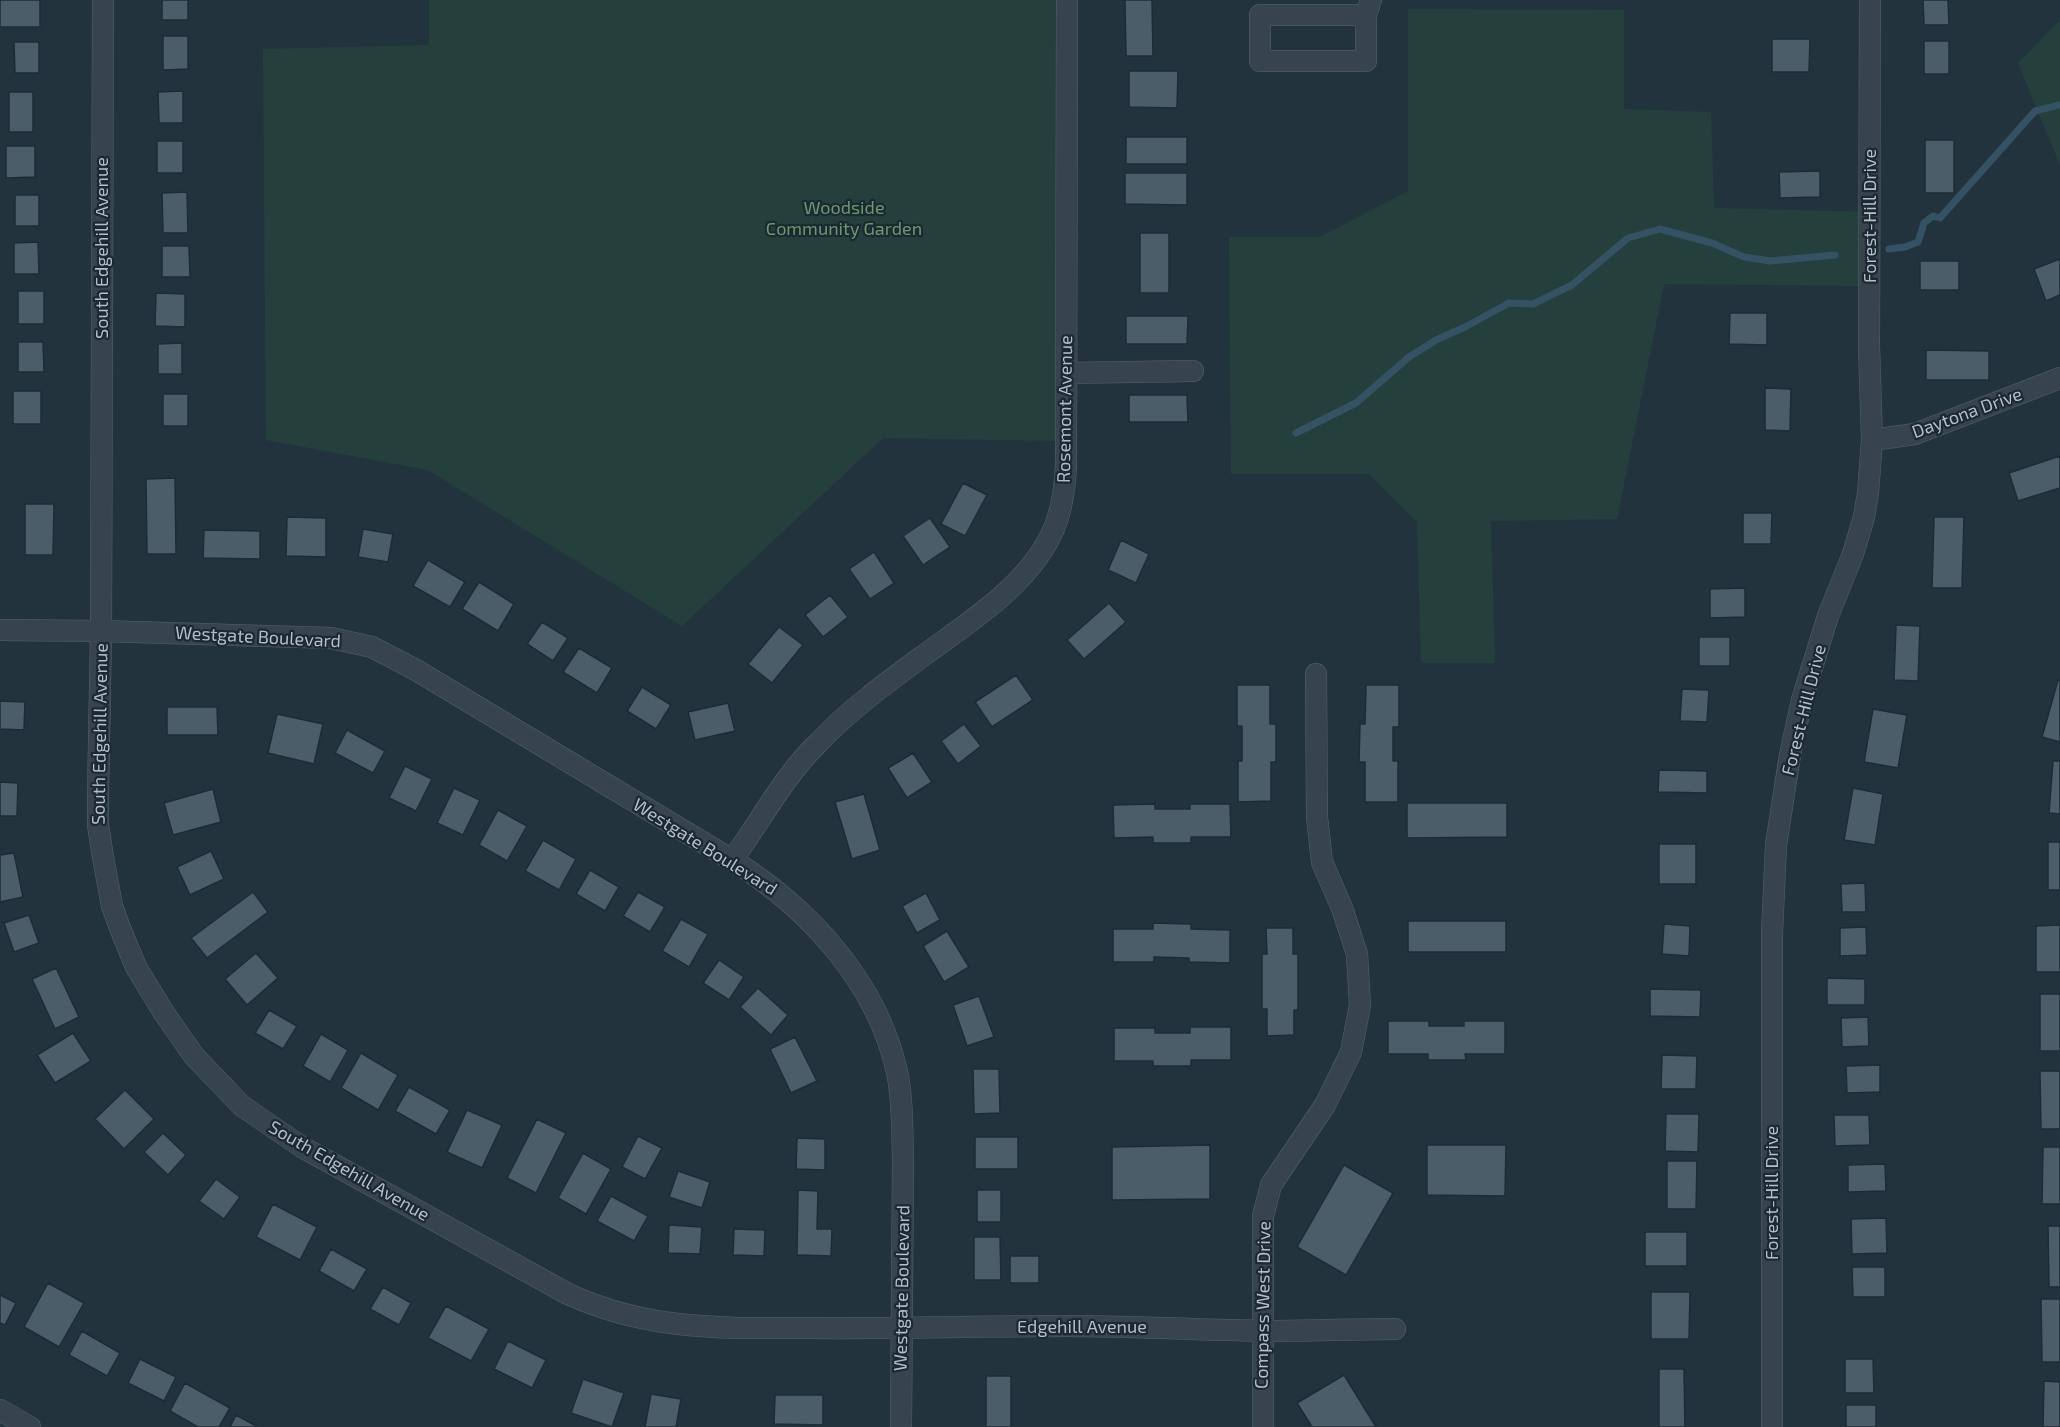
<!DOCTYPE html>
<html>
<head>
<meta charset="utf-8">
<style>
  body { margin:0 }
  canvas { display:block; background:#23333e }
</style>
</head>
<body>
<canvas width="2060" height="1427"></canvas>
<script>
const g = document.querySelector('canvas').getContext('2d');
g.lineJoin = 'round';
function fillPath(path, color) { g.fillStyle = color; g.fill(path, 'evenodd'); }
function strokePath(path, color, width, dash) { g.strokeStyle = color; g.lineWidth = width; g.lineCap = dash ? 'butt' : 'round'; g.setLineDash(dash || []); g.stroke(path); }
function drawText(font, color, halo, rows, align = 'center') {
  g.font = font + ' "Exo 2",sans-serif'; g.lineWidth = 4.5; g.setLineDash([]); g.textBaseline = 'middle'; g.strokeStyle = halo; g.fillStyle = color; for (const [text, x, y, turn = 0] of rows) {
    g.save(); g.translate(x, y); g.rotate((+turn || 0) * Math.PI / 180); g.textAlign = isNaN(turn) ? turn : align; if (halo) g.strokeText(text, 0, 0); g.fillText(text, 0, 0); g.restore();
  }
}
const green = new Path2D(`
  M 429,0 L 1067,0 L 1066,441 L 883,438 L 682,626 L 428,470 L 266,440 L 263,49 L 429,45 Z
  M 1408,9 L 1624,10 L 1624,109 L 1711,112 L 1714,208 L 1870,212 L 1870,286 L 1664,284 L 1617,519 L 1491,521 L 1495,663 L 1421,663 L 1417,522 L 1369,474 L 1231,474 L 1229,237 L 1320,237 L 1408,191 Z
  M 2060,20 L 2060,165 L 2018,63 Z`);
const stream = new Path2D(`
  M 1889,249 L 1905,247 L 1918,242 L 1924,223 L 1933,216 L 1940,218 L 2035,111 L 2060,105
  M 1296,433 L 1356,403 L 1409,357 L 1436,340 L 1465,327 L 1509,303 L 1533,304 L 1572,285 L 1628,238 L 1660,229 L 1712,243 L 1744,257 L 1770,261 L 1835,255`);
const building = new Path2D(`
  M 0,0 L 40,0 L 40,27 L 0,27 Z
  M 162,0 L 188,0 L 188,20 L 162,20 Z
  M 1125,0 L 1152,0 L 1153,56 L 1126,56 Z
  M 1923,0 L 1948,0 L 1949,25 L 1924,25 Z
  M 163,36 L 188,36 L 188,69 L 163,70 Z
  M 1772,39 L 1810,39 L 1809,72 L 1772,72 Z
  M 1924,41 L 1949,41 L 1949,74 L 1924,74 Z
  M 14,42 L 39,42 L 39,73 L 15,73 Z
  M 1129,71 L 1178,71 L 1177,108 L 1129,107 Z
  M 183,91 L 183,123 L 159,123 L 158,92 Z
  M 9,92 L 33,92 L 33,132 L 9,132 Z
  M 1126,137 L 1187,137 L 1187,164 L 1126,164 Z
  M 1925,140 L 1954,140 L 1954,193 L 1925,193 Z
  M 157,141 L 183,141 L 183,173 L 157,173 Z
  M 6,146 L 35,146 L 35,177 L 6,178 Z
  M 1820,171 L 1820,197 L 1780,198 L 1779,172 Z
  M 1125,173 L 1187,173 L 1187,205 L 1125,204 Z
  M 187,192 L 188,233 L 163,233 L 162,193 Z
  M 15,195 L 39,195 L 39,226 L 15,226 Z
  M 1140,233 L 1169,233 L 1169,293 L 1140,293 Z
  M 38,242 L 39,274 L 14,274 L 14,243 Z
  M 162,246 L 189,246 L 190,277 L 162,277 Z
  M 2060,259 L 2060,295 L 2046,301 L 2034,269 Z
  M 1920,261 L 1959,261 L 1959,290 L 1920,290 Z
  M 18,291 L 44,291 L 44,324 L 18,324 Z
  M 156,293 L 185,294 L 185,327 L 155,326 Z
  M 1730,313 L 1767,313 L 1767,345 L 1729,344 Z
  M 1126,316 L 1188,316 L 1187,344 L 1126,344 Z
  M 18,342 L 43,342 L 44,372 L 18,372 Z
  M 182,343 L 182,374 L 158,374 L 158,344 Z
  M 1926,350 L 1989,351 L 1989,380 L 1926,380 Z
  M 1765,388 L 1791,389 L 1790,431 L 1765,430 Z
  M 13,391 L 41,391 L 41,424 L 13,424 Z
  M 163,394 L 188,394 L 188,426 L 163,426 Z
  M 1129,395 L 1187,395 L 1188,422 L 1129,422 Z
  M 2060,456 L 2060,488 L 2018,501 L 2009,473 Z
  M 175,478 L 176,554 L 147,554 L 146,479 Z
  M 963,483 L 987,495 L 965,536 L 941,524 Z
  M 25,504 L 54,504 L 53,555 L 25,555 Z
  M 1743,513 L 1772,513 L 1771,544 L 1743,544 Z
  M 287,517 L 326,518 L 326,557 L 286,556 Z
  M 1934,517 L 1964,517 L 1962,588 L 1932,588 Z
  M 930,518 L 950,547 L 923,565 L 903,536 Z
  M 363,529 L 393,534 L 388,562 L 358,557 Z
  M 204,530 L 260,531 L 260,559 L 203,558 Z
  M 1121,540 L 1149,554 L 1136,583 L 1108,570 Z
  M 874,552 L 894,583 L 870,599 L 849,569 Z
  M 428,560 L 465,582 L 450,607 L 413,586 Z
  M 479,582 L 514,604 L 498,631 L 462,609 Z
  M 1745,588 L 1745,617 L 1710,618 L 1710,589 Z
  M 830,595 L 848,617 L 823,637 L 805,615 Z
  M 1109,603 L 1126,622 L 1084,659 L 1067,640 Z
  M 542,622 L 568,638 L 553,661 L 527,644 Z
  M 1896,625 L 1920,626 L 1918,681 L 1894,680 Z
  M 779,627 L 803,645 L 772,683 L 748,664 Z
  M 1699,637 L 1730,637 L 1730,666 L 1699,666 Z
  M 579,648 L 612,668 L 597,693 L 563,672 Z
  M 1016,675 L 1033,700 L 992,727 L 975,702 Z
  M 2058,680 L 2060,680 L 2060,742 L 2042,737 Z
  M 1237,685 L 1270,685 L 1270,724 L 1276,724 L 1276,762 L 1271,762 L 1271,801 L 1238,802 L 1238,761 L 1242,761 L 1242,726 L 1237,726 Z
  M 1366,685 L 1399,685 L 1399,727 L 1393,727 L 1393,761 L 1398,761 L 1398,802 L 1365,802 L 1365,762 L 1359,762 L 1360,724 L 1365,724 Z
  M 642,687 L 671,705 L 656,729 L 627,711 Z
  M 1682,689 L 1709,690 L 1707,722 L 1680,721 Z
  M 0,701 L 25,702 L 24,730 L 0,729 Z
  M 728,703 L 735,731 L 695,740 L 688,712 Z
  M 167,707 L 217,707 L 218,735 L 167,735 Z
  M 1873,709 L 1907,715 L 1898,768 L 1864,762 Z
  M 277,714 L 323,724 L 314,764 L 268,753 Z
  M 964,724 L 981,746 L 958,764 L 941,741 Z
  M 347,730 L 385,751 L 373,773 L 335,753 Z
  M 913,753 L 932,782 L 907,798 L 888,768 Z
  M 2053,761 L 2060,761 L 2060,814 L 2049,813 Z
  M 405,766 L 432,779 L 416,811 L 389,798 Z
  M 1659,770 L 1707,771 L 1707,793 L 1658,792 Z
  M 0,782 L 18,783 L 17,816 L 0,816 Z
  M 454,788 L 480,800 L 463,835 L 437,823 Z
  M 1853,788 L 1883,794 L 1875,845 L 1844,840 Z
  M 213,789 L 221,822 L 173,835 L 164,803 Z
  M 864,794 L 880,850 L 852,859 L 835,802 Z
  M 1407,803 L 1507,803 L 1507,837 L 1407,838 Z
  M 1155,804 L 1155,809 L 1190,809 L 1190,804 L 1230,804 L 1231,837 L 1191,837 L 1191,843 L 1153,843 L 1153,837 L 1114,838 L 1113,805 Z
  M 498,810 L 527,826 L 507,861 L 479,845 Z
  M 543,840 L 576,859 L 559,890 L 525,871 Z
  M 2048,842 L 2060,842 L 2060,890 L 2048,890 Z
  M 1659,844 L 1696,844 L 1696,884 L 1659,884 Z
  M 211,851 L 224,879 L 190,895 L 177,867 Z
  M 14,853 L 23,897 L 0,902 L 0,855 Z
  M 590,870 L 619,887 L 605,911 L 576,894 Z
  M 1865,883 L 1866,912 L 1842,912 L 1841,884 Z
  M 253,892 L 268,912 L 207,958 L 191,938 Z
  M 638,892 L 665,907 L 650,932 L 623,916 Z
  M 926,893 L 940,920 L 917,933 L 902,906 Z
  M 29,915 L 39,943 L 14,952 L 4,923 Z
  M 681,919 L 708,934 L 689,967 L 662,951 Z
  M 1408,921 L 1506,921 L 1506,952 L 1408,952 Z
  M 1153,923 L 1191,924 L 1191,929 L 1230,930 L 1230,963 L 1189,962 L 1189,958 L 1154,957 L 1154,962 L 1113,962 L 1113,929 L 1153,929 Z
  M 1664,924 L 1690,926 L 1689,956 L 1662,954 Z
  M 2060,925 L 2060,972 L 2036,972 L 2036,926 Z
  M 1866,927 L 1867,955 L 1840,956 L 1840,928 Z
  M 1266,928 L 1293,928 L 1293,954 L 1298,954 L 1298,1010 L 1294,1010 L 1294,1035 L 1267,1036 L 1267,1009 L 1262,1009 L 1262,954 L 1267,954 Z
  M 947,931 L 969,967 L 944,982 L 923,946 Z
  M 256,953 L 278,978 L 247,1005 L 225,979 Z
  M 719,960 L 744,977 L 729,1000 L 703,983 Z
  M 56,968 L 79,1017 L 55,1029 L 32,979 Z
  M 1827,978 L 1865,979 L 1865,1005 L 1827,1005 Z
  M 758,988 L 788,1015 L 771,1035 L 740,1007 Z
  M 1650,989 L 1701,990 L 1700,1017 L 1650,1016 Z
  M 2040,994 L 2060,994 L 2060,1051 L 2040,1051 Z
  M 979,996 L 994,1037 L 967,1046 L 953,1005 Z
  M 269,1010 L 297,1026 L 283,1049 L 255,1033 Z
  M 1868,1017 L 1869,1046 L 1842,1047 L 1841,1018 Z
  M 1388,1021 L 1429,1021 L 1429,1026 L 1464,1026 L 1464,1021 L 1505,1021 L 1505,1054 L 1465,1054 L 1466,1060 L 1428,1060 L 1428,1054 L 1388,1054 Z
  M 1190,1027 L 1231,1027 L 1231,1060 L 1191,1060 L 1191,1066 L 1153,1066 L 1153,1061 L 1114,1061 L 1114,1028 L 1155,1028 L 1155,1033 L 1190,1033 Z
  M 73,1033 L 91,1061 L 55,1083 L 37,1055 Z
  M 321,1034 L 348,1050 L 330,1082 L 303,1066 Z
  M 795,1037 L 817,1081 L 791,1093 L 770,1049 Z
  M 361,1053 L 398,1075 L 378,1110 L 341,1088 Z
  M 1662,1055 L 1697,1056 L 1696,1089 L 1661,1089 Z
  M 1880,1065 L 1880,1092 L 1847,1093 L 1846,1066 Z
  M 973,1069 L 999,1069 L 1000,1113 L 974,1114 Z
  M 2040,1071 L 2060,1071 L 2060,1129 L 2041,1129 Z
  M 409,1087 L 450,1110 L 436,1134 L 395,1111 Z
  M 125,1090 L 154,1119 L 124,1149 L 95,1119 Z
  M 467,1110 L 502,1125 L 482,1168 L 447,1152 Z
  M 1666,1114 L 1699,1114 L 1698,1152 L 1665,1151 Z
  M 1834,1115 L 1869,1115 L 1870,1145 L 1835,1146 Z
  M 537,1119 L 566,1133 L 536,1193 L 507,1178 Z
  M 163,1133 L 186,1155 L 168,1175 L 144,1152 Z
  M 638,1136 L 662,1148 L 645,1179 L 622,1167 Z
  M 975,1137 L 1018,1137 L 1018,1169 L 975,1169 Z
  M 797,1138 L 825,1139 L 825,1170 L 796,1169 Z
  M 1210,1145 L 1210,1199 L 1112,1200 L 1112,1147 Z
  M 1427,1145 L 1506,1145 L 1505,1196 L 1427,1195 Z
  M 2043,1147 L 2060,1147 L 2060,1204 L 2042,1204 Z
  M 583,1153 L 611,1169 L 586,1214 L 558,1198 Z
  M 1667,1161 L 1697,1161 L 1696,1209 L 1667,1209 Z
  M 1885,1164 L 1886,1191 L 1848,1192 L 1848,1165 Z
  M 1344,1165 L 1393,1193 L 1346,1275 L 1297,1247 Z
  M 678,1171 L 710,1182 L 702,1208 L 669,1197 Z
  M 216,1179 L 240,1197 L 224,1219 L 199,1201 Z
  M 798,1190 L 818,1191 L 817,1229 L 832,1229 L 831,1256 L 797,1255 Z
  M 977,1190 L 1001,1190 L 1001,1222 L 977,1222 Z
  M 611,1196 L 648,1216 L 634,1241 L 597,1221 Z
  M 273,1204 L 317,1227 L 300,1260 L 256,1237 Z
  M 1886,1218 L 1887,1253 L 1852,1254 L 1851,1219 Z
  M 669,1225 L 702,1227 L 700,1254 L 668,1253 Z
  M 2048,1226 L 2060,1226 L 2060,1287 L 2049,1287 Z
  M 734,1229 L 765,1230 L 764,1256 L 733,1255 Z
  M 1645,1232 L 1687,1232 L 1687,1266 L 1645,1266 Z
  M 974,1237 L 1000,1237 L 1001,1280 L 974,1280 Z
  M 331,1249 L 367,1269 L 354,1291 L 319,1271 Z
  M 1010,1256 L 1039,1256 L 1039,1283 L 1010,1283 Z
  M 1852,1267 L 1885,1267 L 1885,1297 L 1853,1297 Z
  M 48,1283 L 84,1303 L 59,1347 L 24,1327 Z
  M 383,1287 L 411,1303 L 399,1325 L 370,1309 Z
  M 1651,1292 L 1690,1292 L 1689,1339 L 1651,1339 Z
  M 0,1295 L 16,1303 L 5,1325 L 0,1323 Z
  M 2041,1299 L 2060,1299 L 2060,1362 L 2042,1362 Z
  M 446,1306 L 489,1329 L 471,1361 L 428,1338 Z
  M 82,1331 L 120,1353 L 107,1376 L 69,1355 Z
  M 508,1341 L 546,1360 L 532,1388 L 494,1369 Z
  M 140,1359 L 176,1377 L 164,1401 L 128,1383 Z
  M 1845,1359 L 1873,1359 L 1874,1393 L 1845,1393 Z
  M 1659,1369 L 1684,1369 L 1685,1427 L 1659,1427 Z
  M 1344,1375 L 1376,1427 L 1312,1427 L 1297,1403 Z
  M 986,1376 L 1011,1376 L 1011,1427 L 986,1427 Z
  M 583,1379 L 624,1393 L 612,1427 L 571,1413 Z
  M 2044,1381 L 2060,1382 L 2060,1427 L 2043,1427 Z
  M 185,1383 L 230,1408 L 219,1427 L 198,1427 L 170,1411 Z
  M 651,1394 L 681,1399 L 676,1427 L 645,1427 Z
  M 775,1395 L 823,1395 L 823,1425 L 774,1424 Z
  M 1846,1405 L 1876,1405 L 1876,1427 L 1846,1427 Z
  M 236,1415 L 258,1427 L 230,1427 Z`);
const minor = new Path2D(`
  M 103,0 L 101,631 L 98,796 L 98,825 L 103,857 L 112,906 L 120,928 L 136,967 L 164,1013 L 194,1056 L 242,1106 L 302,1147 L 568,1294 C 649,1331 722,1328 809,1328 C 895,1329 981,1326 1068,1326 C 1133,1326 1198,1330 1263,1331 C 1307,1331 1351,1329 1395,1329
  M 1366,15 L 1260,15 L 1260,61 L 1366,61 L 1366,15 L 1371,0
  M 1066,373 L 1193,371
  M 1872,440 L 1915,434 L 2060,378
  M 0,630 L 101,631 L 331,638 L 372,647 L 416,670 L 732,860 C 809,908 877,982 897,1072 C 903,1100 902,1131 903,1159 L 901,1427
  M 732,860 C 761,821 783,777 818,743 C 850,709 889,681 927,653 C 971,621 1026,586 1051,535 C 1062,513 1065,489 1066,465 L 1067,0
  M 0,1410 L 30,1427
  M 1263,1427 L 1263,1216 L 1271,1185 L 1325,1105 L 1351,1052 L 1360,1005 L 1357,954 L 1342,908 L 1322,862 L 1317,817 L 1316,674
  M 1772,1427 L 1772,933 L 1776,845 L 1790,755 L 1802,700 L 1828,616 L 1853,554 L 1864,517 L 1868,493 L 1872,440 L 1869,346 L 1870,0`);
const parkNames = [
  ["Woodside",844,208],
  ["Community Garden",844,229]
];
const streetNames = [
  ["Forest-Hill Drive",1870,216,-90],
  ["South Edgehill Avenue",102,248,-90],
  ["Rosemont Avenue",1065,409,-89],
  ["Daytona Drive",1967,413,-20],
  ["Westgate Boulevard",258,637,3],
  ["Forest-Hill Drive",1804,710,-76],
  ["South Edgehill Avenue",100,734,-89],
  ["Westgate Boulevard",705,847,32],
  ["South Edgehill Avenue",349,1171,30],
  ["Forest-Hill Drive",1772,1193,-90],
  ["Westgate Boulevard",902,1288,-89],
  ["Compass West Drive",1263,1305,-89],
  ["Edgehill Avenue",1082,1327]
];
fillPath(green, '#253f3d');
strokePath(stream, '#355265', 7);
fillPath(building, '#4b5d69');
strokePath(building, '#1e2b35', 1.5);
strokePath(minor, '#55626c', 22);
strokePath(minor, '#37444e', 21);
drawText('18px', '#699b6c', '#1c2933', parkNames);
drawText('18px', '#b2bfc9', '#1c2933', streetNames);
</script>
</body>
</html>
